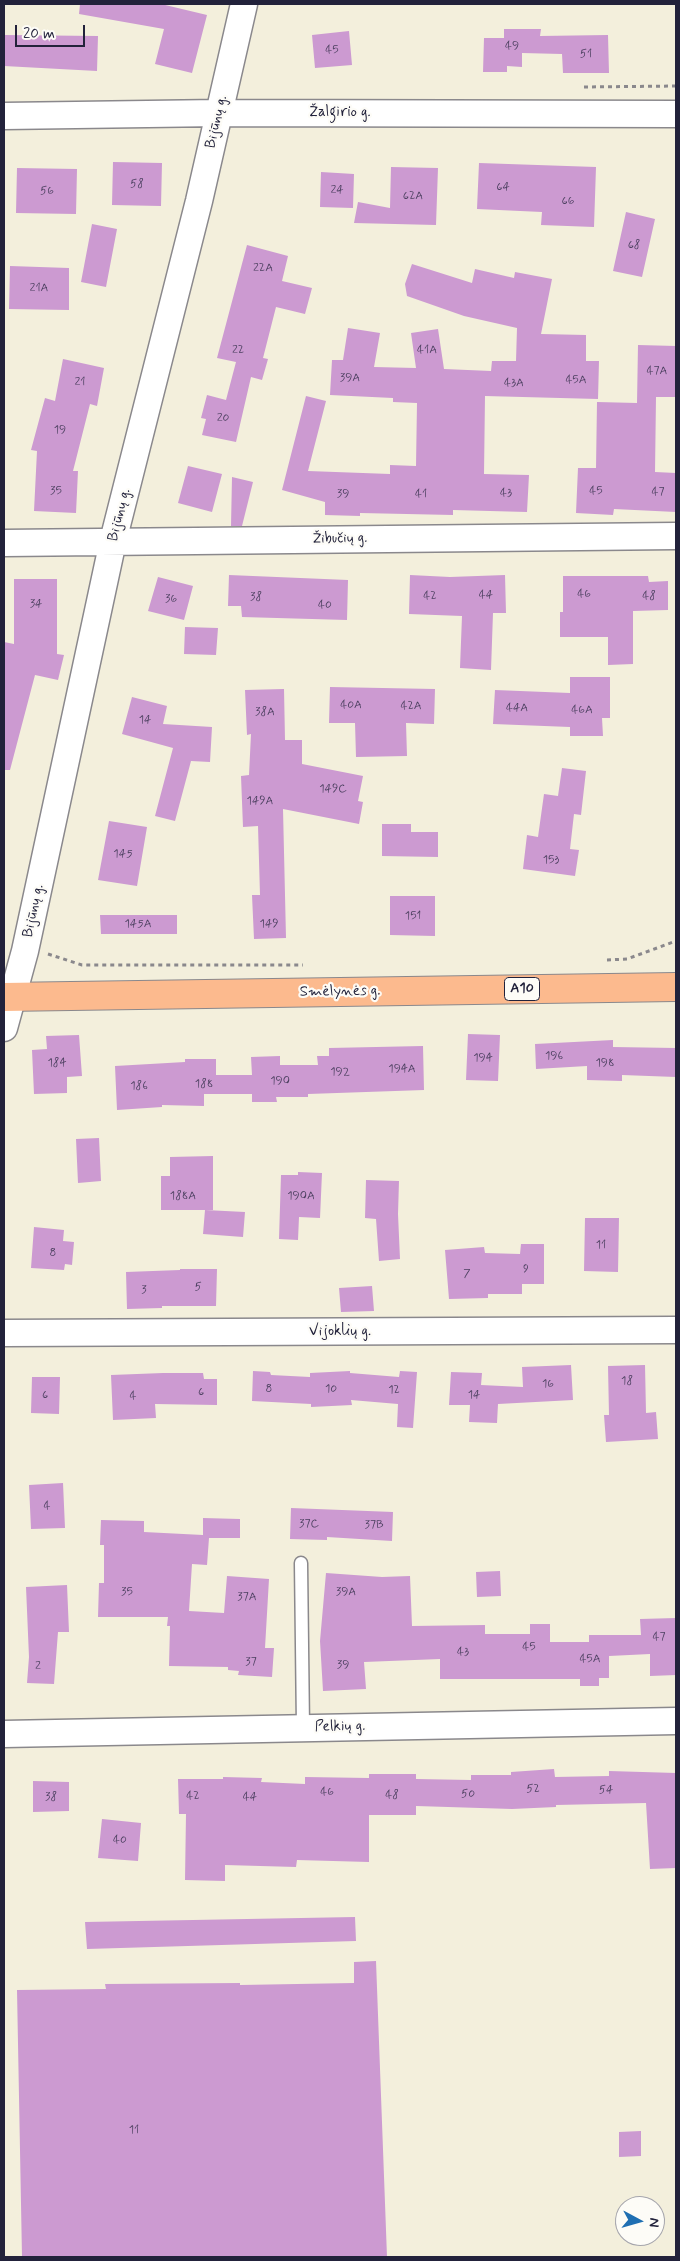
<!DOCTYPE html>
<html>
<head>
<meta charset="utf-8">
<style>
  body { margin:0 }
  #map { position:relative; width:680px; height:2261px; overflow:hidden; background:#f3efdc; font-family:Mynerve,sans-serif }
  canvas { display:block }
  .frame { position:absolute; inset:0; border:5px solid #22223b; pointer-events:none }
  .north { position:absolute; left:615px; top:2196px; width:50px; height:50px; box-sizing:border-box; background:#fdfcf7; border:1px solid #a5a5ac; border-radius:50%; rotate:96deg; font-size:14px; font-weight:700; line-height:20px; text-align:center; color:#22223b }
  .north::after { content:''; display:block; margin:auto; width:18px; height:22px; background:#1f6fb2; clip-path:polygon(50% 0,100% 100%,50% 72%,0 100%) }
  .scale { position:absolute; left:15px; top:25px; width:70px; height:22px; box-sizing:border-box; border:2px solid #22223b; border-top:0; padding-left:6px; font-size:15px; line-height:18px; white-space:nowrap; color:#22223b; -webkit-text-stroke:4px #fdfcf7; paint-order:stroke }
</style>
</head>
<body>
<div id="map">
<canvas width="680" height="2261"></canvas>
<div class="frame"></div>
<div class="north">N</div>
<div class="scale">20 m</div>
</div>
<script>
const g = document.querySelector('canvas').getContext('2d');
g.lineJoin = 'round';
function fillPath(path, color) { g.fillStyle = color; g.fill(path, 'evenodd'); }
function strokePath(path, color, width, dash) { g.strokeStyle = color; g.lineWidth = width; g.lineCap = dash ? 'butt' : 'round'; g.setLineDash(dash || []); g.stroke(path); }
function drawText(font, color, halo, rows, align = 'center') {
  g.font = font + ' Mynerve,sans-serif'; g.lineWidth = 4.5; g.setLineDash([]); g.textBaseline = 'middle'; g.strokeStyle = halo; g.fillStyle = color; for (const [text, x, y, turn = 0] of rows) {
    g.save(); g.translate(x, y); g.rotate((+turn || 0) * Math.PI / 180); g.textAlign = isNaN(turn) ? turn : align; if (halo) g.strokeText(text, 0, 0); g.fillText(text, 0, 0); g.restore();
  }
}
const building = new Path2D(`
  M 80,4 L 161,4 L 207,15 L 192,73 L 155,64 L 164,29 L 79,14 Z
  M 504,29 L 541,29 L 540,36 L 608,35 L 609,73 L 563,73 L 562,54 L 522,53 L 522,67 L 507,66 L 507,72 L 483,72 L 484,38 L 504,38 Z
  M 349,31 L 352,65 L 315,68 L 312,35 Z
  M 4,35 L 98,36 L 97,71 L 4,66 Z
  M 113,162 L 162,163 L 161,206 L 112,205 Z
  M 479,163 L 596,167 L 594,227 L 541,225 L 542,212 L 477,209 Z
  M 391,167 L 438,168 L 436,225 L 354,223 L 358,202 L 390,208 Z
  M 17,168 L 77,169 L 76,214 L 16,213 Z
  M 321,172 L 354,174 L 353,208 L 320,207 Z
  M 626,212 L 655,219 L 642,277 L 613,271 Z
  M 92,224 L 117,229 L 106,287 L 81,282 Z
  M 247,245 L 288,256 L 282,281 L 312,288 L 305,314 L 276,307 L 263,358 L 268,359 L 262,380 L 251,377 L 236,442 L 202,435 L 206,419 L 201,418 L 207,395 L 226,400 L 236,362 L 217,358 Z
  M 412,264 L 472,283 L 475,269 L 514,278 L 515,272 L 552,279 L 541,334 L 586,335 L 586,361 L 599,361 L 598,399 L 485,396 L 484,474 L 529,475 L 527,512 L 453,510 L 453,515 L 360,513 L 360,516 L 325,515 L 325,502 L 282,490 L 306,396 L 326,401 L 308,471 L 390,474 L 390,465 L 416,466 L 417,403 L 393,402 L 393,398 L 330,395 L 332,360 L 343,360 L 348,328 L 380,333 L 374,367 L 416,368 L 411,333 L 438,329 L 444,369 L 491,371 L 492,361 L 516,361 L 517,328 L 464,316 L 407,296 L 405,284 Z
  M 10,266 L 69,268 L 69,310 L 9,309 Z
  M 638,345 L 676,346 L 676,397 L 656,397 L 655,472 L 676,473 L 676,512 L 614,509 L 613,515 L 576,513 L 578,468 L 596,468 L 597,402 L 637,403 Z
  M 63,359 L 104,368 L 97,406 L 90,404 L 73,471 L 78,471 L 76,513 L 34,511 L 37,451 L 31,450 L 45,398 L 55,401 Z
  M 188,466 L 222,474 L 212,512 L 178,503 Z
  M 232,477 L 253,482 L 242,526 L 231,526 Z
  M 229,575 L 348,580 L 347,620 L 242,617 L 241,606 L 228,606 Z
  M 410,575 L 450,577 L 505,575 L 506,613 L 493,613 L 491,670 L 460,668 L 462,616 L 409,614 Z
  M 563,576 L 648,576 L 649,582 L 668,581 L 668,610 L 633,611 L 633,664 L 608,665 L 608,637 L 560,637 L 560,612 L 563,612 Z
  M 158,577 L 193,586 L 184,620 L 148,611 Z
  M 14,579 L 57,579 L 57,654 L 64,655 L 58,680 L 35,675 L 10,770 L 4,770 L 4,642 L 14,644 Z
  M 185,627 L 218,628 L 216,655 L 184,654 Z
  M 570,677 L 610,677 L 610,718 L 602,718 L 603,736 L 570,736 L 570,727 L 493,724 L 495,690 L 570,693 Z
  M 330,687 L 435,689 L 434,724 L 406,723 L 407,756 L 356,757 L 355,723 L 329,723 Z
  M 284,689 L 285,740 L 302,740 L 302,764 L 363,776 L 358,801 L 363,802 L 359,824 L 283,809 L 286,938 L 254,939 L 252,895 L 260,895 L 258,826 L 243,827 L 241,776 L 249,775 L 251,734 L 247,735 L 245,690 Z
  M 132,697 L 167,706 L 163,724 L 212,727 L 210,762 L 191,761 L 175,821 L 155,816 L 173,748 L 122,734 Z
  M 562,768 L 586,771 L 581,815 L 574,814 L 570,849 L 579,850 L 575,876 L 523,869 L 527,835 L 538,837 L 544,794 L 558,796 Z
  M 109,821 L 147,827 L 137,886 L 98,880 Z
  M 382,824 L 411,824 L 411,832 L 438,832 L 438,857 L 382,856 Z
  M 390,896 L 435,896 L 435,936 L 390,935 Z
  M 100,915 L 177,915 L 177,934 L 101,934 Z
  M 468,1034 L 500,1035 L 498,1081 L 466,1080 Z
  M 79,1035 L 82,1076 L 67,1077 L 67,1093 L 34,1094 L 32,1050 L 47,1049 L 46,1036 Z
  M 613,1040 L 613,1047 L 676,1048 L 676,1077 L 622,1075 L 622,1081 L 587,1080 L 587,1066 L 536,1069 L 535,1044 Z
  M 423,1046 L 424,1090 L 308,1094 L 308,1097 L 276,1097 L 277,1102 L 252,1102 L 252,1094 L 204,1094 L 204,1106 L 162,1105 L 162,1107 L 117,1110 L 115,1066 L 185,1062 L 185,1059 L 216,1059 L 216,1075 L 252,1075 L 251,1057 L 280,1056 L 280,1065 L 318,1065 L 317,1056 L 329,1056 L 329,1048 Z
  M 99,1138 L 101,1181 L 78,1183 L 76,1139 Z
  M 213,1156 L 213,1210 L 161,1210 L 161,1176 L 170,1176 L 170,1157 Z
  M 298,1172 L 322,1173 L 320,1218 L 299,1217 L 298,1240 L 279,1239 L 281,1175 L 298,1175 Z
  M 366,1180 L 399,1181 L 398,1214 L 400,1259 L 379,1261 L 376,1219 L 365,1218 Z
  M 205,1210 L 245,1212 L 243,1237 L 203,1234 Z
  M 585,1218 L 619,1218 L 618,1272 L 584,1271 Z
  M 34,1227 L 64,1230 L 63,1241 L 74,1242 L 72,1265 L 65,1264 L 64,1270 L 31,1268 Z
  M 521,1244 L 544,1244 L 544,1284 L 522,1284 L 522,1294 L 488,1294 L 488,1298 L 449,1299 L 445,1250 L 484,1247 L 485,1253 L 520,1254 Z
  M 180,1269 L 217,1269 L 216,1306 L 162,1306 L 162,1308 L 127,1309 L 126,1272 L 180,1270 Z
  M 372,1286 L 374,1311 L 341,1312 L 339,1288 Z
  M 571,1365 L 573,1400 L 498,1404 L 497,1423 L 469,1422 L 470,1405 L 449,1405 L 451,1372 L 482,1373 L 481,1385 L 523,1387 L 522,1367 Z
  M 645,1365 L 646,1413 L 656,1412 L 658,1439 L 606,1442 L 604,1415 L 609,1415 L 608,1366 Z
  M 253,1371 L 270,1372 L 271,1375 L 310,1377 L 310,1373 L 350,1371 L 350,1373 L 399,1377 L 400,1371 L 417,1372 L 413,1428 L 397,1427 L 398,1404 L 351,1400 L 352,1405 L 311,1407 L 311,1404 L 252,1401 Z
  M 163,1373 L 203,1373 L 204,1379 L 217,1379 L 217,1405 L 155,1404 L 156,1418 L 113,1420 L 111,1375 Z
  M 32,1377 L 60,1377 L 59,1414 L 31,1413 Z
  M 63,1483 L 65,1528 L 31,1529 L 29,1485 Z
  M 291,1508 L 393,1512 L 392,1541 L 327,1537 L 327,1540 L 290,1539 Z
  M 203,1518 L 240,1519 L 240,1538 L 209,1538 L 207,1565 L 192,1564 L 189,1611 L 224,1613 L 227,1576 L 269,1579 L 265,1648 L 274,1648 L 272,1677 L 238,1675 L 239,1671 L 228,1670 L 228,1667 L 169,1666 L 170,1626 L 167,1626 L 168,1617 L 98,1617 L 99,1583 L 104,1583 L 104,1545 L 100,1545 L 101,1520 L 144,1521 L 144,1532 L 203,1535 Z
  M 500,1571 L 501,1596 L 477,1597 L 476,1572 Z
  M 326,1573 L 382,1577 L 410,1576 L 412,1626 L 485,1625 L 485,1634 L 530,1634 L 530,1624 L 550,1624 L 550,1642 L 589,1642 L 589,1635 L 641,1635 L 640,1619 L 676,1618 L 676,1675 L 650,1676 L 650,1654 L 609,1656 L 609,1678 L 599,1678 L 599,1686 L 580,1686 L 580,1679 L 440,1679 L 440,1659 L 364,1662 L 366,1689 L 323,1691 L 320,1641 Z
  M 67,1585 L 69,1632 L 58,1632 L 54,1684 L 27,1683 L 29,1657 L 26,1587 Z
  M 554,1769 L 555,1777 L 609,1776 L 609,1771 L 676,1773 L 676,1868 L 650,1869 L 646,1803 L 556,1805 L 556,1807 L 512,1809 L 416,1806 L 416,1815 L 369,1815 L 369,1862 L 297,1860 L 296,1867 L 225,1865 L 225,1881 L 185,1880 L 186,1814 L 179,1814 L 178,1779 L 223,1779 L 223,1777 L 262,1778 L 261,1782 L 305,1784 L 305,1777 L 369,1778 L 369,1774 L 416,1774 L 416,1779 L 471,1780 L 471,1775 L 511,1775 L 511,1772 Z
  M 33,1781 L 69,1782 L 69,1811 L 33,1812 Z
  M 102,1819 L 141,1823 L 138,1861 L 98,1858 Z
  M 355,1917 L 356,1941 L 87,1949 L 85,1922 Z
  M 376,1961 L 387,2257 L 22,2257 L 17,1990 L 106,1989 L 105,1984 L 240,1983 L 240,1985 L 354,1983 L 354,1962 Z
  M 641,2131 L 641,2156 L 619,2157 L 619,2132 Z`);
const path = new Path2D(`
  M 584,87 L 676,86
  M 48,954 L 82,965 L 303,965
  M 607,960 L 627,959 L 676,941`);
const service = new Path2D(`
  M 301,1563 L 303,1728`);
const minor = new Path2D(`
  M 4,116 L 219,113 L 676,114
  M 4,543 L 676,536
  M 4,1028 L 25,951 L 113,541 L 199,201 L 244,4
  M 4,1333 L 676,1330
  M 4,1734 L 676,1721`);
const trunk = new Path2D(`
  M 4,997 L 676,987`);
const numberNames = [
  ["49",512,46],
  ["45",332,50],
  ["51",586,54],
  ["58",137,184],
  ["64",503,187],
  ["24",337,190],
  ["56",47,191],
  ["62A",413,196],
  ["66",568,201],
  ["68",634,245],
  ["22A",263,268],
  ["21A",39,288],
  ["22",238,350],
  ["41A",427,350],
  ["47A",657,371],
  ["39A",350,378],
  ["45A",576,380],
  ["21",80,382],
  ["43A",514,383],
  ["20",223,418],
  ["19",60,430],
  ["35",56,491],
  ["45",596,491],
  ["47",658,492],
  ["43",506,493],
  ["39",343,494],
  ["41",421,494],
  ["46",584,594],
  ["44",486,595],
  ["42",430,596],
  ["48",649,596],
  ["38",256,597],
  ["36",171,599],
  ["34",36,604],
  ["40",325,605],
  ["40A",351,705],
  ["42A",411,706],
  ["44A",517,708],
  ["46A",582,710],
  ["38A",265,712],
  ["14",145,720],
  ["149C",333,789],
  ["149A",260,801],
  ["145",123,854],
  ["153",551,860],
  ["151",413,916],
  ["145A",138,924],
  ["149",269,924],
  ["196",554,1056],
  ["194",483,1058],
  ["184",57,1063],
  ["198",605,1063],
  ["194A",402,1069],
  ["192",340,1072],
  ["190",280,1081],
  ["188",204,1084],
  ["186",139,1086],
  ["188A",183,1196],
  ["190A",301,1196],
  ["11",601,1245],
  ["8",53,1253],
  ["9",526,1269],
  ["7",467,1274],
  ["5",198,1287],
  ["3",144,1290],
  ["18",627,1381],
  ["16",548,1384],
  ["8",269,1389],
  ["10",331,1389],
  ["12",394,1390],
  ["6",201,1392],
  ["6",45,1395],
  ["14",474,1395],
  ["4",133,1396],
  ["4",47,1506],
  ["37C",309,1524],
  ["37B",374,1525],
  ["35",127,1592],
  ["39A",346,1592],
  ["37A",247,1597],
  ["47",659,1637],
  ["45",529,1647],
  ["43",463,1652],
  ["45A",590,1659],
  ["37",251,1662],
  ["39",343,1665],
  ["2",38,1666],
  ["52",533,1789],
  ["54",606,1790],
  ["46",327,1792],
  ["50",468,1794],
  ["48",392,1795],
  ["42",193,1796],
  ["38",51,1797],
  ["44",250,1797],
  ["40",120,1840],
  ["11",134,2130]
];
const shields = [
  [522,989,35]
];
const shieldNames = [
  ["A10",522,989]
];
const streetNames = [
  ["Žalgirio g.",340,113],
  ["Bijūnų g.",217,122,-77],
  ["Bijūnų g.",120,515,-76],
  ["Žibučių g.",340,539,-1],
  ["Bijūnų g.",34,911,-78],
  ["Smėlynės g.",340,992,-1],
  ["Vijoklių g.",340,1332],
  ["Pelkių g.",340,1727,-1]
];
fillPath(building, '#cc9ad1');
strokePath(service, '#8a888c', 15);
strokePath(minor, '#8a888c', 29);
strokePath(trunk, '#8a888c', 30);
strokePath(path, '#8a888c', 3, [4, 4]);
strokePath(service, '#fff', 12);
strokePath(minor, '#fff', 26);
strokePath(trunk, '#fcba8e', 28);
drawText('12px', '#4c4060', null, numberNames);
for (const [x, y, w] of shields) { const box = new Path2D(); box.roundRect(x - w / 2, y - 11.5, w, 23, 4); g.fillStyle = '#fdfcf7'; g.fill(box); strokePath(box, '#22223b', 1); }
drawText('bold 14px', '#22223b', null, shieldNames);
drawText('15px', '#22223b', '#fdfcf7', streetNames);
</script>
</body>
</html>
